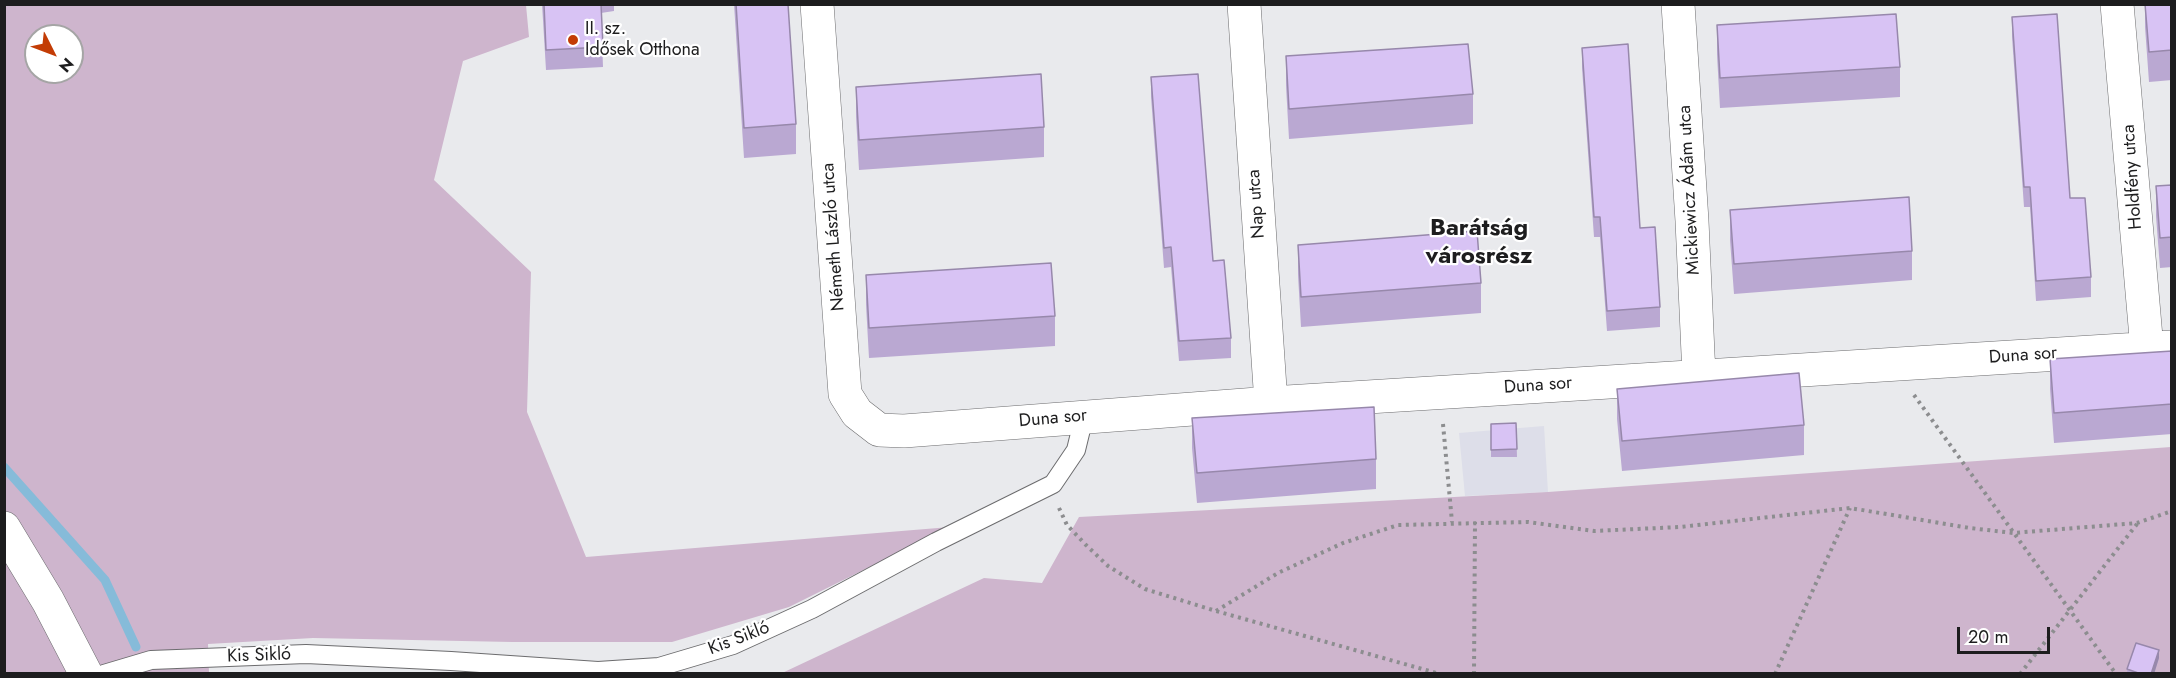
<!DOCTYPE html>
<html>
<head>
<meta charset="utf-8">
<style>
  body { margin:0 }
  #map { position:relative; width:2176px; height:678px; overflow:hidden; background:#e9eaed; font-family:Jost,sans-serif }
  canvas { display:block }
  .frame { position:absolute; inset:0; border:6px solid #1d1d1e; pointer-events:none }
  .north { position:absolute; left:24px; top:24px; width:60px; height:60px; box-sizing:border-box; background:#fff; border:2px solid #a5a5a5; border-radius:50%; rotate:132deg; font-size:16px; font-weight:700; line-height:24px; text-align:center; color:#1d1d1e }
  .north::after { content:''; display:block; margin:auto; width:21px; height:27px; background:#c33c05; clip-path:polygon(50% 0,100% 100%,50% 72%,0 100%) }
  .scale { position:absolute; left:1957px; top:627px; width:93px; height:27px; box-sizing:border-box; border:3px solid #1d1d1e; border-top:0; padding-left:8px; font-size:18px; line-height:21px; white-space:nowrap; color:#1d1d1e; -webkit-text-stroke:4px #fff; paint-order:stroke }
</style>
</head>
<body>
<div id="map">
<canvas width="2176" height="678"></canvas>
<div class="frame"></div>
<div class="north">N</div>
<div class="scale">20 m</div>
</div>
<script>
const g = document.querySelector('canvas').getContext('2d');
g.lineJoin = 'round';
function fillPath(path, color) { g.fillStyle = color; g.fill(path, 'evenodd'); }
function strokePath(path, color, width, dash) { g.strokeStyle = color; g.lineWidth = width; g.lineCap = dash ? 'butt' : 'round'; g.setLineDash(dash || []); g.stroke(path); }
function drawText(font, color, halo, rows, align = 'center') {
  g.font = font + ' Jost,sans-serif'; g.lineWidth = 4.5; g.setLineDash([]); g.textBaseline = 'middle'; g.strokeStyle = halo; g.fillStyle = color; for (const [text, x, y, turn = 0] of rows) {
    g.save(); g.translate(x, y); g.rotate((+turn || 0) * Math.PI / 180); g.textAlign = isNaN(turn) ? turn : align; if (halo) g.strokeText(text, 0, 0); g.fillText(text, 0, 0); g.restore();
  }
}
const built = new Path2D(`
  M 1544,426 L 1548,492 L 1465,496 L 1459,433 Z`);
const green = new Path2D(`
  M 4,5 L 526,5 L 529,37 L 463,61 L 434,180 L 531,272 L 527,412 L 586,557 L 950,527 L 789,607 L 672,642 L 512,642 L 313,638 L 208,644 L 209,673 L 5,673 ZM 36,36 L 72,36 L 72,72 L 36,72 Z
  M 2171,447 L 2171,673 L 780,674 L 984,578 L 1042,583 L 1079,517 L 1548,492 Z`);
const stream = new Path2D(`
  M 4,467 L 105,580 L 136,647`);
const path = new Path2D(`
  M 1914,395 L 2116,674
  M 1443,424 L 1452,522
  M 1059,508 L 1067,525 L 1086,545 L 1108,566 L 1145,589 L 1216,611 L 1440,674
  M 1216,611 L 1278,573 L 1343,543 L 1398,525 L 1528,522 L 1594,531 L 1680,527 L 1850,508 L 1970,528 L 2013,533 L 2137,523 L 2172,511
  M 1474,674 L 1475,522
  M 1775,674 L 1850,508
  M 2020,674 L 2137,524`);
const service = new Path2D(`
  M 104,674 L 151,660 L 306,654 L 451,661 L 598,671 L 659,667 L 733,645 L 812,609 L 936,542 L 1053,484 L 1076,450 L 1084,417`);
const minor = new Path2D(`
  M 817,4 L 845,394 L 857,413 L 879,430 L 904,431 L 1271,403 L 2172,347
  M 1244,4 L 1271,403
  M 1678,4 L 1692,221 L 1699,376
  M 2117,4 L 2147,349
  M 4,528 L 48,601 L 86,674`);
const wall = new Path2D(`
  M 542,4 L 614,4 L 614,11 L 601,13 L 603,67 L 546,70 Z
  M 734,4 L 788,4 L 796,124 L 796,154 L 744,158 Z
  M 2145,4 L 2172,4 L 2172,80 L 2149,82 L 2145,27 Z
  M 2012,17 L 2070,198 L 2091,277 L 2091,297 L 2036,301 L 2030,207 L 2024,207 L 2012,37 Z
  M 1717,25 L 1900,67 L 1900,97 L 1720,108 L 1717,55 Z
  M 1582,48 L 1640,228 L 1660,307 L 1660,327 L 1607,331 L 1600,237 L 1594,237 L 1582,68 Z
  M 1286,56 L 1473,94 L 1473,124 L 1289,139 L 1286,86 Z
  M 1151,77 L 1213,261 L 1231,338 L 1231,358 L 1179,361 L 1171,267 L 1164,268 L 1151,97 Z
  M 856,87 L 1044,127 L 1044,157 L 859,170 L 856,117 Z
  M 2172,185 L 2172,267 L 2160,268 L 2156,216 L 2156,186 Z
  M 1730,210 L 1912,251 L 1912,280 L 1734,294 L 1730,240 Z
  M 1298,245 L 1481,283 L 1481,313 L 1301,327 L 1298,275 Z
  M 866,275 L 1055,316 L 1055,346 L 869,358 L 866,305 Z
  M 2172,351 L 2172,434 L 2054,443 L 2050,389 L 2050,359 Z
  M 1617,389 L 1804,425 L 1804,455 L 1622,471 L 1617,419 Z
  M 1192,418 L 1376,459 L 1376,489 L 1197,503 L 1192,448 Z
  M 1516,423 L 1517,457 L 1491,457 L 1491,424 Z
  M 2159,658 L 2154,674 L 2127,674 L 2127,669 Z`);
const shadedWall = new Path2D(`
  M 2159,650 L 2159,658 L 2154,674 L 2151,674 Z`);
const building = new Path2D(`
  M 544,4 L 601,4 L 603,47 L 546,50 Z
  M 736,4 L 788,4 L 796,124 L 744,128 Z
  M 2145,4 L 2172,4 L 2172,50 L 2149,52 Z
  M 1896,14 L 1900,67 L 1720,78 L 1717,25 Z
  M 2057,14 L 2070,198 L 2085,198 L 2091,277 L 2036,281 L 2030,187 L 2024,187 L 2012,17 Z
  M 1468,44 L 1473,94 L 1289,109 L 1286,56 Z
  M 1628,44 L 1640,228 L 1655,227 L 1660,307 L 1607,311 L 1600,217 L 1594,217 L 1582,48 Z
  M 1041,74 L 1044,127 L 859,140 L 856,87 Z
  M 1198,74 L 1213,261 L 1224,260 L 1231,338 L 1179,341 L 1171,247 L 1164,248 L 1151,77 Z
  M 2172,185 L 2172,237 L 2160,238 L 2156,186 Z
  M 1909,197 L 1912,251 L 1734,264 L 1730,210 Z
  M 1477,231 L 1481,283 L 1301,297 L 1298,245 Z
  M 1051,263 L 1055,316 L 869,328 L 866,275 Z
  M 2172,351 L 2172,404 L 2054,413 L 2050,359 Z
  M 1799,373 L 1804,425 L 1622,441 L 1617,389 Z
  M 1374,407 L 1376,459 L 1197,473 L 1192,418 Z
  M 1516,423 L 1517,449 L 1491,450 L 1491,424 Z
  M 2136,643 L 2159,650 L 2151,674 L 2141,674 L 2127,669 Z`);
const markers = [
  [573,40,6,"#c33c05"]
];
const poiNames = [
  ["II. sz.",585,30],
  ["Idősek Otthona",585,51]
];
const streetNames = [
  ["Holdfény utca",2133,177,-94],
  ["Mickiewicz Ádám utca",1690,190,-93],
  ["Nap utca",1257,204,-94],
  ["Németh László utca",834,237,-94],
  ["Duna sor",2023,356,-4],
  ["Duna sor",1538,386,-4],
  ["Duna sor",1053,419,-5],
  ["Kis Sikló",739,639,-21],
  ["Kis Sikló",259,656,-2]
];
const districtNames = [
  ["Barátság",1479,229],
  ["városrész",1479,257]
];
fillPath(built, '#dddee9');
fillPath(green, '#ceb5cd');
strokePath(stream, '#86bbd9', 9);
strokePath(service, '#6c6c6e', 20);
strokePath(minor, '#6c6c6e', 34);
strokePath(path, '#8c8d8f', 4, [3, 4.5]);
strokePath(service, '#fff', 18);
strokePath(minor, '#fff', 33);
fillPath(wall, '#baa8d2');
fillPath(shadedWall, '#9788ab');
fillPath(building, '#d8c3f4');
strokePath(building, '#9788ab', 1.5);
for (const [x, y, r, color] of markers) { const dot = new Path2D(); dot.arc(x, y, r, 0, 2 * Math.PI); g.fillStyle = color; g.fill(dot); strokePath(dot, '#fff', 2); }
drawText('18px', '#1d1d1e', '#fff', poiNames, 'left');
drawText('18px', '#1d1d1e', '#fff', streetNames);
drawText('bold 24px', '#1d1d1e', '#fff', districtNames);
</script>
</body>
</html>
